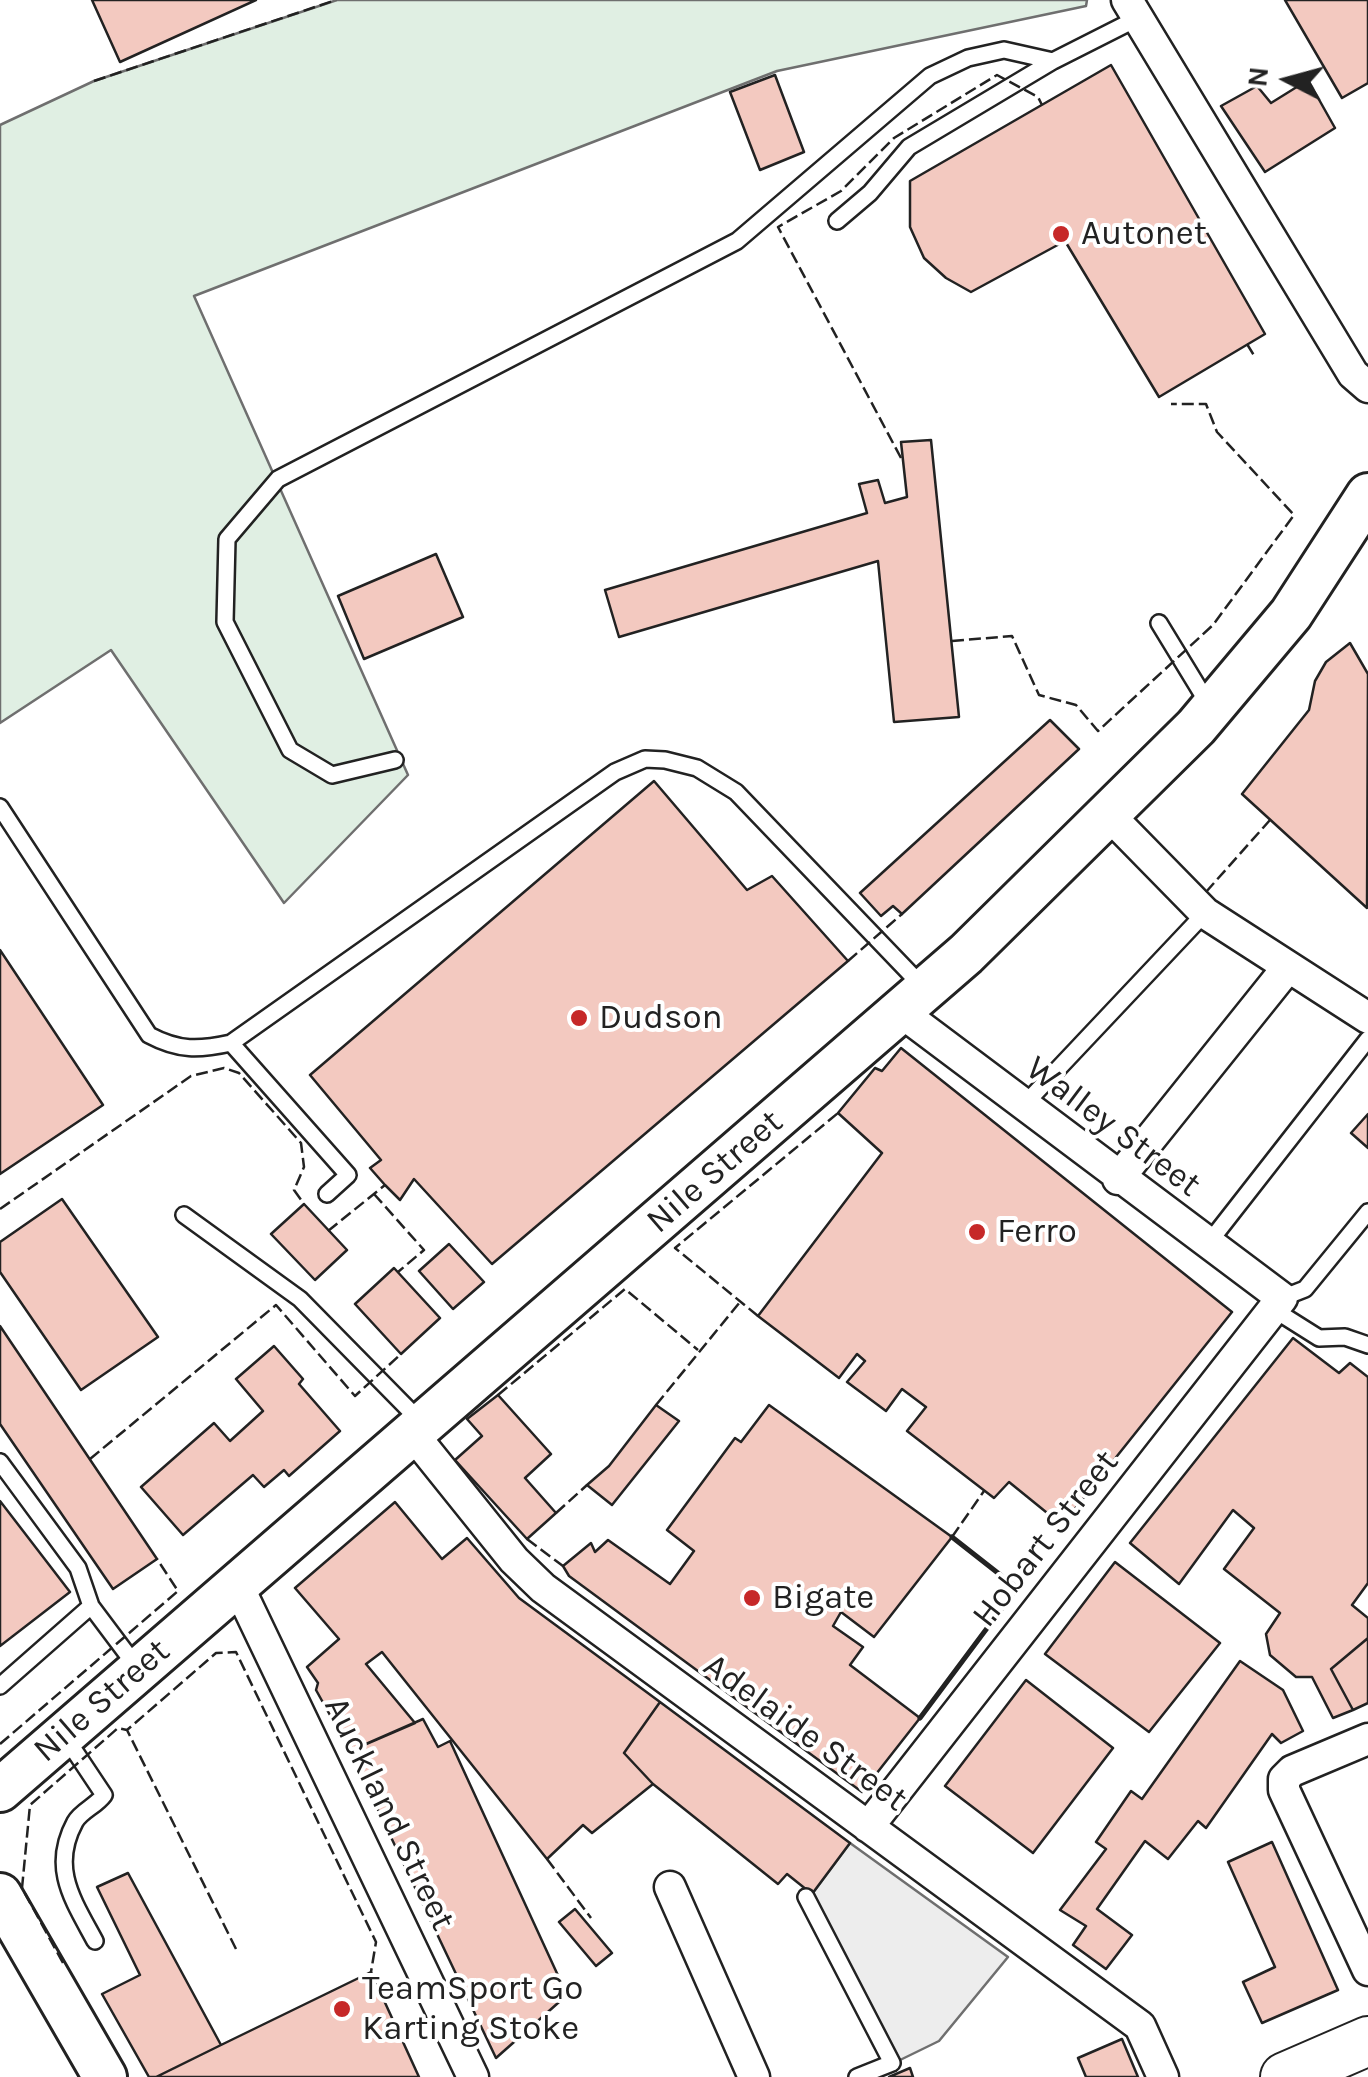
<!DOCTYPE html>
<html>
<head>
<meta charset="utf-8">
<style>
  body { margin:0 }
  #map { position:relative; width:1368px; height:2077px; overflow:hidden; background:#fff; font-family:Karla,sans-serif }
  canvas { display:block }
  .north { position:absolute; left:1238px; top:30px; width:100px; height:100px; -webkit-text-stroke:8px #fff; paint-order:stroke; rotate:276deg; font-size:28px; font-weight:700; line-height:40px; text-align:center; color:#222 }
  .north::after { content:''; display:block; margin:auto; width:35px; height:45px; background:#222; clip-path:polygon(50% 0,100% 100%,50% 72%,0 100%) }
</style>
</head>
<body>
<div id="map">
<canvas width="1368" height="2077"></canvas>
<div class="north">N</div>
</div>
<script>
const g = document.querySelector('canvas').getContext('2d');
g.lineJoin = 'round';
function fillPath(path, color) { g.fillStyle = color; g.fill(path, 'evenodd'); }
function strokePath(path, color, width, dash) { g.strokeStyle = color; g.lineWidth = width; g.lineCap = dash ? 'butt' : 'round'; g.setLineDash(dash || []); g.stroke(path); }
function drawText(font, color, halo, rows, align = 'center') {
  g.font = font + ' Karla,sans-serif'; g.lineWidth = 8; g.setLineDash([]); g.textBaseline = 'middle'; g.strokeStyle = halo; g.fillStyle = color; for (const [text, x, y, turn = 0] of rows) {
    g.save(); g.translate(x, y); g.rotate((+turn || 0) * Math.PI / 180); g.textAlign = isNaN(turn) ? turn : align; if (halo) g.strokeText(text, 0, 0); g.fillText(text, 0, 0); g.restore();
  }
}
const green = new Path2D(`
  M 337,0 L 1087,0 L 1086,6 L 777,71 L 194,296 L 408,775 L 284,903 L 111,650 L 0,723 L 0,125 L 94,81 Z`);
const parking = new Path2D(`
  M 850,1843 L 1008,1957 L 939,2041 L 896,2062 L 812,1894 Z`);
const building = new Path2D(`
  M 92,0 L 256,0 L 120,62 Z
  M 1285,0 L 1368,0 L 1368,83 L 1342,98 Z
  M 1111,65 L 1265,334 L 1159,397 L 1065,241 L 971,292 L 946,278 L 924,258 L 910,227 L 910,181 Z
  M 775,75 L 804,152 L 760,170 L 730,92 Z
  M 1308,80 L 1335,128 L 1265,172 L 1221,106 L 1257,86 L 1271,103 Z
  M 931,440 L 959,717 L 894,722 L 878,561 L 619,637 L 605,590 L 867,513 L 859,484 L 878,480 L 885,503 L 907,497 L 901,442 Z
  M 436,554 L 463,617 L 364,659 L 338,596 Z
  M 1350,643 L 1368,674 L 1367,908 L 1242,794 L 1309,710 L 1315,681 L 1326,662 Z
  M 1050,720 L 1079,749 L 902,914 L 893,906 L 881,916 L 860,893 Z
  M 654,781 L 747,890 L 772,876 L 848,961 L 492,1264 L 414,1179 L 400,1200 L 385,1185 L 370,1168 L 381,1160 L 310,1075 Z
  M 0,950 L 103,1105 L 0,1174 Z
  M 901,1048 L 1232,1312 L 1062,1525 L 1009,1482 L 994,1498 L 907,1431 L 926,1407 L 902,1389 L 886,1411 L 847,1382 L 865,1361 L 857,1354 L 839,1378 L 758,1316 L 882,1153 L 838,1113 L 875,1068 L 882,1071 Z
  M 1368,1114 L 1368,1148 L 1351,1133 Z
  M 62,1199 L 158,1337 L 81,1390 L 0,1272 L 0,1242 Z
  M 304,1204 L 347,1250 L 315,1280 L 271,1234 Z
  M 449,1244 L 484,1282 L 453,1309 L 419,1271 Z
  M 394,1268 L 440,1318 L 401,1354 L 355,1304 Z
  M 0,1326 L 157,1559 L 113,1589 L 0,1424 Z
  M 1293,1338 L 1339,1373 L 1350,1363 L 1368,1377 L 1368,1583 L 1352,1605 L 1368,1618 L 1368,1638 L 1331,1669 L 1353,1710 L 1333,1718 L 1312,1677 L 1296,1677 L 1270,1655 L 1266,1634 L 1280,1613 L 1224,1569 L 1254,1528 L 1233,1510 L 1179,1584 L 1130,1543 Z
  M 274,1346 L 303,1379 L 299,1384 L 340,1431 L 289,1476 L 284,1470 L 264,1487 L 253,1475 L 183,1535 L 141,1487 L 214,1423 L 230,1441 L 263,1411 L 236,1379 Z
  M 498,1395 L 551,1454 L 525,1478 L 556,1513 L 527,1539 L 455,1460 L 482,1436 L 467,1419 Z
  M 656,1405 L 679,1421 L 612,1505 L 587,1485 L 609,1466 Z
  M 769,1405 L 952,1537 L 874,1637 L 841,1612 L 833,1626 L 863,1647 L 850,1665 L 920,1718 L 862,1792 L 569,1576 L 563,1566 L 591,1543 L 595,1552 L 608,1540 L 670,1584 L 694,1551 L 667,1530 L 735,1438 L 741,1442 Z
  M 0,1501 L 70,1592 L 0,1646 Z
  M 395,1502 L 442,1559 L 467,1538 L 519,1598 L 660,1702 L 624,1753 L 653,1784 L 592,1833 L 583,1825 L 547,1859 L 382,1652 L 366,1664 L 415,1723 L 350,1751 L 316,1690 L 318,1683 L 307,1667 L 339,1639 L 295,1588 Z
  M 1115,1562 L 1220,1643 L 1149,1732 L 1045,1654 Z
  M 1368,1638 L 1368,1703 L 1353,1710 L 1331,1669 Z
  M 1240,1661 L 1283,1690 L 1303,1731 L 1281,1743 L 1272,1734 L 1206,1828 L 1198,1821 L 1168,1859 L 1145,1841 L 1097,1909 L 1132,1935 L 1106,1969 L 1073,1945 L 1086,1926 L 1060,1910 L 1106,1849 L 1096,1842 L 1131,1791 L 1142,1799 Z
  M 1026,1680 L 1113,1748 L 1033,1853 L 945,1786 Z
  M 660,1702 L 850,1843 L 812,1894 L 787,1874 L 778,1884 L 653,1784 L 624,1753 Z
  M 423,1719 L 438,1747 L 450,1741 L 567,1995 L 496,2058 L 350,1751 Z
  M 1272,1842 L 1338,1990 L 1262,2023 L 1243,1982 L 1275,1967 L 1228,1862 Z
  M 128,1873 L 221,2045 L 156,2077 L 149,2077 L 102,1994 L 140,1975 L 97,1887 Z
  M 575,1909 L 612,1953 L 596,1966 L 559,1922 Z
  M 371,1972 L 419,2077 L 156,2077 L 221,2045 Z
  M 1122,2039 L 1138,2077 L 1086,2077 L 1078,2058 Z
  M 910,2068 L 913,2077 L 889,2077 Z`);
const lane = new Path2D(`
  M 837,221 L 870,193 L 909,147 L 1053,61 L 1138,18
  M 1159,623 L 1209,705
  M 395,760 L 332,775 L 290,750 L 225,622 L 227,539 L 278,479 L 737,241 L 930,76 L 968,58 L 1004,50 L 1053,61
  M 0,807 L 149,1035 C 179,1051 199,1050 231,1043
  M 1023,1106 L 1205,913
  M 327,1194 L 348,1175 L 231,1043 L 615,772 L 645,759 L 665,760 L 697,768 L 736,792 L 924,988
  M 184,1215 L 300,1299 L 420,1421
  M 1207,1245 L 1368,1039
  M 1282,1298 L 1305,1289 L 1368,1212
  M 1273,1309 L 1319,1338 L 1345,1337 L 1368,1345
  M 0,1462 L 78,1568 L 91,1606 L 136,1666
  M 0,1686 L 91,1606
  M 66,1738 L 104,1795 C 96,1806 81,1811 75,1822 C 50,1868 73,1900 95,1941
  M 806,1897 L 892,2063 L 857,2077`);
const street = new Path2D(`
  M 1127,0 L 1353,374 L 1368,387
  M 1109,815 L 1205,913 L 1368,1018
  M 1118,1179 L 1288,967
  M 412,1433 L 514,1560 L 543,1588 L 1140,2026 L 1163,2077
  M 237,1584 L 473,2077
  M 1368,1739 L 1292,1771 L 1284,1779 L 1284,1790 L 1368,1970
  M 868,1827 L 1282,1298 L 901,1012
  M 670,1887 L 754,2077`);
const secondary = new Path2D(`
  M 0,1790 L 966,954 L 1196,727 L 1291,614 L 1368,495
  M 0,1895 L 105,2077`);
const primary = new Path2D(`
  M 1285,2077 L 1368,2041`);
const fence = new Path2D(`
  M 94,81 L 336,0
  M 1247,344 L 1255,357
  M 901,458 L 778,227 L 841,191 L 894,138 L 997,75 L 1038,97 L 1042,105
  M 952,641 L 1012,636 L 1039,695 L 1076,705 L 1098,731 L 1213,625 L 1294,515 L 1217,432 L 1206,404 L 1171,404
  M 1206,892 L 1270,820
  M 848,961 L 902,914
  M 374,1194 L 424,1250 L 398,1272
  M 0,1209 L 191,1076 L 224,1068 L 239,1073 L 301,1143 L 304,1167 L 294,1190 L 304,1204
  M 328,1231 L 385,1185
  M 758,1316 L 675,1248 L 838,1113
  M 498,1395 L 625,1289 L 698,1350
  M 656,1405 L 740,1302
  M 90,1459 L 276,1305 L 355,1396 L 401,1354
  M 556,1513 L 587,1485
  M 952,1537 L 984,1491
  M 527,1539 L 563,1566
  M 0,1744 L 178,1591 L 157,1559
  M 547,1859 L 591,1918
  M 236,1949 L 127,1730 L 216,1653 L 236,1652 L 376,1942 L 371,1972
  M 63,1963 L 22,1888 L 30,1805 L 118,1728 L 127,1730`);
const wall = new Path2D(`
  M 920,1718 L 1017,1588 L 952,1537`);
const markers = [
  [1061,234,10,"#c62828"],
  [579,1018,10,"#c62828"],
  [977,1232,10,"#c62828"],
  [752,1598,10,"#c62828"],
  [342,2009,10,"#c62828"]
];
const poiNames = [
  ["Autonet",1081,234],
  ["Dudson",599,1018],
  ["Ferro",997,1232],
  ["Bigate",772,1598],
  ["TeamSport Go",362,1989],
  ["Karting Stoke",362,2029]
];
const streetNames = [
  ["Walley Street",1113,1127,37],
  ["Nile Street",715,1172,-41],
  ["Hobart Street",1046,1539,-52],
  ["Nile Street",102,1701,-41],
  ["Adelaide Street",805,1733,36],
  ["Auckland Street",389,1814,64]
];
fillPath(green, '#e0efe3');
strokePath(green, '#6f6f6f', 2.5);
fillPath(parking, '#ededed');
strokePath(parking, '#6f6f6f', 2.5);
fillPath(building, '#f3c9c0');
strokePath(building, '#222', 2.5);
strokePath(lane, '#222', 20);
strokePath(street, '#222', 35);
strokePath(secondary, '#222', 48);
strokePath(primary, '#222', 52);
strokePath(lane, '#fff', 15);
strokePath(street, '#fff', 30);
strokePath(secondary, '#fff', 42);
strokePath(primary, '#fff', 48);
strokePath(fence, '#222', 2.5, [12, 5]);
strokePath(wall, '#222', 5);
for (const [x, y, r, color] of markers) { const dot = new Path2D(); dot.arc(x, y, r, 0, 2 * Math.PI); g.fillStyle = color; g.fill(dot); strokePath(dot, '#fff', 4); }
drawText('35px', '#222', '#fff', poiNames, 'left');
drawText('35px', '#222', '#fff', streetNames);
</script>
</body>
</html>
